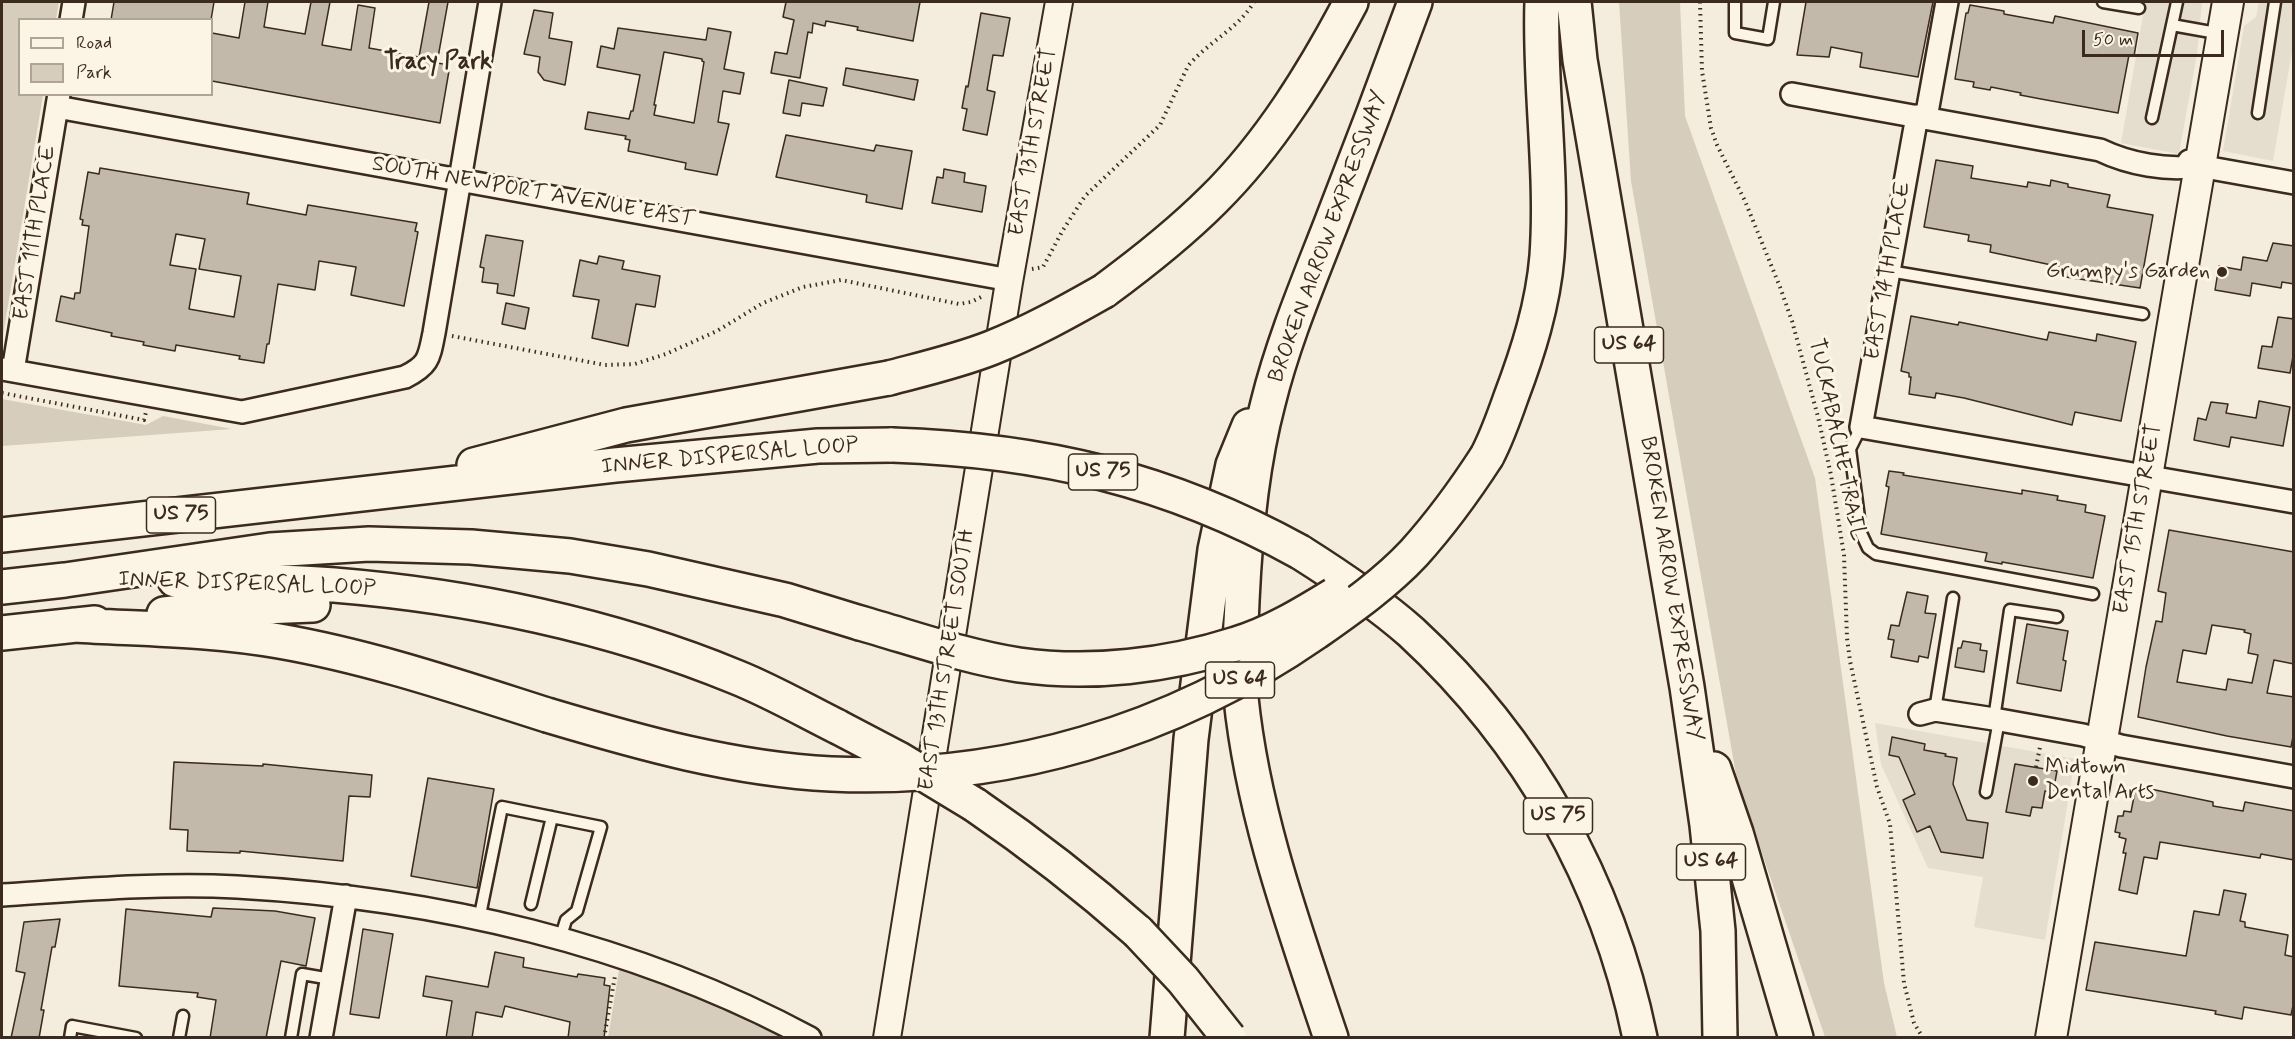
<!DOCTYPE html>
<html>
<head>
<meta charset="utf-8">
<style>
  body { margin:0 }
  #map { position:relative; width:2295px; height:1039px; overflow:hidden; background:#f4eddd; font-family:Mynerve,sans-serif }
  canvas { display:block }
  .frame { position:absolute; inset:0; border:3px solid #3b2a1e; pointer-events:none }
  .legend { position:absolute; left:18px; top:18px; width:195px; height:78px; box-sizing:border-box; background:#fcf5e5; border:2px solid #afa495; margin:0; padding:8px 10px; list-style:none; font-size:18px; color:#3b2a1e }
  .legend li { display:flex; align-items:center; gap:12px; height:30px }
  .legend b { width:30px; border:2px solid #afa495 }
  .scale { position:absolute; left:2082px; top:30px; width:142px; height:27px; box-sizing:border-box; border:3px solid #3b2a1e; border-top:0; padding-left:8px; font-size:18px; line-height:21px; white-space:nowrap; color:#3b2a1e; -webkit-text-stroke:4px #fcf5e5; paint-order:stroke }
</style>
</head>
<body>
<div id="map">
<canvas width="2295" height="1039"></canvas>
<div class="frame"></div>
<ul class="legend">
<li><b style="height:8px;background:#fcf5e5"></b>Road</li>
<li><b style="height:16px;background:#d6cdbd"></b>Park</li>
</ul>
<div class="scale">50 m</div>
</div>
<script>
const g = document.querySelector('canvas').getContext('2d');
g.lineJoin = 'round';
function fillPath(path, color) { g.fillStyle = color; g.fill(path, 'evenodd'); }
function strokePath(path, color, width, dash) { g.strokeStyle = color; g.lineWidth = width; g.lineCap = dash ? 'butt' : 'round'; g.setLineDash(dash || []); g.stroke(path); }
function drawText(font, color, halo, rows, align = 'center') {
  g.font = font + ' Mynerve,sans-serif'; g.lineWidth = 6; g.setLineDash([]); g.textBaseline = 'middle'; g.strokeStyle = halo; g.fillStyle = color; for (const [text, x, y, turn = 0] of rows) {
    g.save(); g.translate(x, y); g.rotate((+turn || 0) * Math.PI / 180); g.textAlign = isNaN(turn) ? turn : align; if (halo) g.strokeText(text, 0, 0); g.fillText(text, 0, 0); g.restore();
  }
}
const built = new Path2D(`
  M 2135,2 L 2202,2 L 2197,54 L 2179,154 L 2121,143 L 2145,4 Z
  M 2259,2 L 2293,2 L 2293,46 L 2273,161 L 2223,151 L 2244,26 L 2256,17 Z
  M 1875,723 L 2075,759 L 2045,940 L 1974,927 L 1983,877 L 1928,868 L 1881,764 Z`);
const green = new Path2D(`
  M 2,2 L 59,2 L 56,19 L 20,20 L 20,94 L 43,95 L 2,341 Z
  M 1619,2 L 1680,2 L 1685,116 L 1815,478 L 1884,983 L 1897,1037 L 1825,1037 L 1737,780 L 1631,181 Z
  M 2,399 L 146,425 L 163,416 L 232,429 L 2,446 Z
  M 619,970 L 729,1008 L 794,1038 L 608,1038 Z`);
const building = new Path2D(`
  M 114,2 L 214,2 L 211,20 L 111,20 Z
  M 245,2 L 268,2 L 264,27 L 305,34 L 311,2 L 330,2 L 322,45 L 351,50 L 358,5 L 375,8 L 369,48 L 419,57 L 429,2 L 448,2 L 437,63 L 450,65 L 440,123 L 212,81 L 212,33 L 239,38 Z
  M 786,2 L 920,2 L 913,41 L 857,30 L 858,27 L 826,21 L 825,26 L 813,23 L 812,33 L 808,32 L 800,78 L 771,73 L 775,52 L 787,54 L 794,20 L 783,17 Z
  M 1806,2 L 1933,2 L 1918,77 L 1860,67 L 1862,53 L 1831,47 L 1829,57 L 1797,55 Z
  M 1970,5 L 2004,11 L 2004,14 L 2053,23 L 2055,16 L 2138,33 L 2134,56 L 2129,55 L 2118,113 L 2041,99 L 2020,95 L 2021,93 L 1991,87 L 1990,90 L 1973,87 L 1974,82 L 1955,79 L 1966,13 L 1968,13 Z
  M 534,10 L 553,13 L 549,38 L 572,42 L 565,85 L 544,80 L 538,72 L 540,57 L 524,54 Z
  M 981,13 L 1010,18 L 1003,56 L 993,55 L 987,90 L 995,92 L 987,135 L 963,130 L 967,109 L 962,108 L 966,86 L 968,87 Z
  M 618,28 L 706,40 L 708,28 L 731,32 L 724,69 L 744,73 L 740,94 L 723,91 L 718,122 L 729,124 L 717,175 L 685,169 L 686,163 L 628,151 L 630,140 L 625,139 L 626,136 L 585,129 L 588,112 L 629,119 L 631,111 L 633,111 L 640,75 L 597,67 L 601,46 L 614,49 ZM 664,52 L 702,59 L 702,61 L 704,62 L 694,123 L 654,115 L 656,105 L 654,105 Z
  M 846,68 L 918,80 L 914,100 L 843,85 Z
  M 789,80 L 827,88 L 823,106 L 802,103 L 800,116 L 783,113 Z
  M 786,135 L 874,151 L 876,145 L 912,151 L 902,209 L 866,202 L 867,195 L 776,177 Z
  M 1936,160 L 1973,166 L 1971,178 L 2027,187 L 2028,182 L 2050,186 L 2051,180 L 2068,184 L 2068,187 L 2110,195 L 2107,207 L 2153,215 L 2140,288 L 2059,276 L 2061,267 L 1990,252 L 1991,245 L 1968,241 L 1969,235 L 1924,227 Z
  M 100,168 L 249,193 L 247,204 L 306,215 L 308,205 L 417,223 L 415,231 L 418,232 L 404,306 L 351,295 L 356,267 L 319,261 L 315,290 L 278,284 L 269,344 L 267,344 L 264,363 L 239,359 L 240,356 L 176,345 L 175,351 L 143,345 L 144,342 L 111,336 L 112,333 L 56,321 L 61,296 L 74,299 L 75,293 L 80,293 L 89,226 L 82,225 L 83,220 L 80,219 L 88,172 L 99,174 ZM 176,234 L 205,239 L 199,269 L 241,276 L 234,317 L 189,309 L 196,269 L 170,265 Z
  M 944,169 L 965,173 L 964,182 L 986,186 L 982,212 L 932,203 L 937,177 L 943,178 Z
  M 486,235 L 523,241 L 514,296 L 497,293 L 498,284 L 482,282 L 484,268 L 480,267 Z
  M 2273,243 L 2294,246 L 2294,284 L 2282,282 L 2281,288 L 2252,283 L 2250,296 L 2215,290 L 2219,266 L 2241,270 L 2243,257 L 2267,261 Z
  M 599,256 L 624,261 L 622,269 L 660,276 L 655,307 L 636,304 L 628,346 L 592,338 L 599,300 L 573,296 L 580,260 L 597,264 Z
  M 506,303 L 529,308 L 525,329 L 502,324 Z
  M 1911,316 L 1958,325 L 1959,322 L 2047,340 L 2049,332 L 2096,341 L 2097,334 L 2136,342 L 2121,421 L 2075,412 L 2072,425 L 1964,398 L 1936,393 L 1935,398 L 1909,394 L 1911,377 L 1909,377 L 1909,373 L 1901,371 Z
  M 2278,317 L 2294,319 L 2294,351 L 2290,373 L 2258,368 L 2262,346 L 2272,347 Z
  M 2259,401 L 2290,407 L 2283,446 L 2231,437 L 2229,447 L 2194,440 L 2198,418 L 2206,420 L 2211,402 L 2228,404 L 2226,413 L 2256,418 Z
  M 1889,471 L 1904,473 L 1903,475 L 2022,494 L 2022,490 L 2058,496 L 2057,500 L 2086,505 L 2085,512 L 2105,516 L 2093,578 L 2002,562 L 2002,564 L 1985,561 L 1987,553 L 1881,534 L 1889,487 L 1886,486 Z
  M 2169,530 L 2294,552 L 2294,664 L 2274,660 L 2267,693 L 2294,697 L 2294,732 L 2291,747 L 2227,736 L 2138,717 L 2146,667 L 2156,621 L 2162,622 L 2166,593 L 2158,591 ZM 2212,625 L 2245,630 L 2244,632 L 2251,634 L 2248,653 L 2258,655 L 2252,683 L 2228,679 L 2226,690 L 2177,682 L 2183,650 L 2206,654 Z
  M 1907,592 L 1928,596 L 1925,613 L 1936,614 L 1928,658 L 1919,656 L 1918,662 L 1891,657 L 1894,640 L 1888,639 L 1891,625 L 1899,626 Z
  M 2027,624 L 2068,631 L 2063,660 L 2066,661 L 2061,691 L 2017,683 Z
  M 1963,641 L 1981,644 L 1980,650 L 1987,651 L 1984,672 L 1955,667 L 1958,648 L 1961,648 Z
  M 1892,737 L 1925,744 L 1924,750 L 1946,754 L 1945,756 L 1957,758 L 1953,784 L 1967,820 L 1988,823 L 1983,858 L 1941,852 L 1930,826 L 1917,832 L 1903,800 L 1915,794 L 1899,757 L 1889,755 Z
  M 174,762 L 263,766 L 263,764 L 372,775 L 370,797 L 349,796 L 343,861 L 240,851 L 240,853 L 187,851 L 188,830 L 170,829 Z
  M 2015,764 L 2057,771 L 2053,793 L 2045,791 L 2042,808 L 2032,807 L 2030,816 L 2006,812 Z
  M 428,778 L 494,789 L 477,888 L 411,876 Z
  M 2136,786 L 2213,802 L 2213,806 L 2243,811 L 2245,802 L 2294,811 L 2294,860 L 2261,854 L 2260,858 L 2160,842 L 2157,859 L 2144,857 L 2137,894 L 2119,890 L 2126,853 L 2123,853 L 2126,839 L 2119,837 L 2120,833 L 2115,832 L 2118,816 L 2123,816 L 2124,811 L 2131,812 Z
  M 2224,890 L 2246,894 L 2240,921 L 2245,922 L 2245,927 L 2288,935 L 2285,955 L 2294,957 L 2294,1001 L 2291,1015 L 2244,1007 L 2242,1019 L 2215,1014 L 2216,1011 L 2086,990 L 2095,942 L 2186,956 L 2194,911 L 2219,915 Z
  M 213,908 L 275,911 L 315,918 L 306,966 L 281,961 L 266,1038 L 210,1038 L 216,1000 L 197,997 L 198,993 L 119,986 L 126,909 L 211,917 Z
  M 60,919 L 55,947 L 52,947 L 41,1010 L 44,1010 L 39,1038 L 11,1038 L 25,973 L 16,971 L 24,922 Z
  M 363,929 L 393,934 L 379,1018 L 350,1014 Z
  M 495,952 L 524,958 L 523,967 L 577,977 L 578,974 L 605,978 L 604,985 L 610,986 L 604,1038 L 568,1038 L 570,1022 L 505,1006 L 502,1017 L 476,1012 L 472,1038 L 446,1038 L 452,1001 L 423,996 L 426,976 L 488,987 Z`);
const path = new Path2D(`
  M 1700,2 L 1702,71 L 1711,128 L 1717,145 L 1745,201 L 1780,287 L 1792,321 L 1818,417 L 1831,475 L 1844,555 L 1847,638 L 1850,661 L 1877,787 L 1890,824 L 1904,983 L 1914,1023 L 1923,1038
  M 1032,269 L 1043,267 L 1063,230 L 1085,196 L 1160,125 L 1188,66 C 1208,42 1238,29 1254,2
  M 452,336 L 605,365 L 635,364 L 666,354 L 717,331 L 763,303 L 803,287 L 841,280 L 959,304 L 971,302 L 983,296
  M 2,393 L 144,420 L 146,412
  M 2036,767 L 2040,747
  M 604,1038 L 615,976`);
const service = new Path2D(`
  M 1735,2 L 1735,33 L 1768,39 L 1774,2
  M 2103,2 L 2139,8
  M 2172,25 L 2222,34
  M 2258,113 L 2275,2
  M 2152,118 L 2177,2
  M 1889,271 L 2143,314
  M 1861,427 L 1850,449 L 1861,533 L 1868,548 L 1876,554 L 2093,594
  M 1935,710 L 1953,598
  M 1994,719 L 2010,610 L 2057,617
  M 1986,792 L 1999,720
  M 531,904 L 552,817
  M 479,920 L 502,807 L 601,827 L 577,911 L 566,920 L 560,939
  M 70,1038 L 72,1026 L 136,1038
  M 179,1038 L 183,1016
  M 291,1038 L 302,974 L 331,979`);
const minor = new Path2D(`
  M 71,20 L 74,2
  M 1792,94 L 2100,150 C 2129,164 2167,171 2199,166
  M 57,107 L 1010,280
  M 1917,116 L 1861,427 L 2294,502
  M 1926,118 L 1947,2
  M 2189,161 L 2199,166 L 2294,183
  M 2,369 L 242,412 L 405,377 C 429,365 429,358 434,333 L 490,2
  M 13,371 L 59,94
  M 1920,714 L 1935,710 L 1994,719 L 2083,735 L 2121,746 L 2294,777
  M 2,895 C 80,890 158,883 237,887 C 434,898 634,943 810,1038
  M 321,1038 L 346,896`);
const tertiary = new Path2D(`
  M 887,1038 L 1009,282 L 1059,2`);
const secondary = new Path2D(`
  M 2051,1038 L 2228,2`);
const motorway = new Path2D(`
  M 1574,2 L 1580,60 L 1687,687 L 1707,825 L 1718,931 L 1720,1038
  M 1104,291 C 1142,263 1179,234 1213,200 C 1270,144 1314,72 1351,2
  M 1487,456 C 1497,437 1504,417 1511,397 C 1528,352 1543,305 1547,256 C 1553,171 1539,86 1542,2
  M 474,465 L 626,425 L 889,378
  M 2,535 L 615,465 L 818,446 L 892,445
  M 1300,552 C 1338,576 1377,602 1411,632 C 1529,741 1608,881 1640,1038
  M 175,580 C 228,581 281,581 334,585 C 469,596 610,625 736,677 C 771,691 804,710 838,727
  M 2,587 L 65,580 L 270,550 L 369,544 L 471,547 L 570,556 L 648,569 L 785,600 L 860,623
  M 164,614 L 212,609 L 313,605
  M 74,625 C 142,629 211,629 279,641 C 371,657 459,687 547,715
  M 2,633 L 95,623
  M 1714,769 L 1736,833 L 1796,1038
  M 975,805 C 1032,844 1086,886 1138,932
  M 1167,1038 L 1191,739 L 1215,550 L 1233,465 L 1249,426
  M 1331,1038 C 1294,927 1253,815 1241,698 C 1237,666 1241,633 1242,601 C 1245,535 1251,467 1268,403 C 1283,342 1308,283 1331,224 C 1360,150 1388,76 1415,2`);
const motorwayBridge = new Path2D(`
  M 889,378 C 923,369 958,361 991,348 C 1031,332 1067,312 1104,291
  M 892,445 C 1042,450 1168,479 1300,552
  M 860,623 C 913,638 966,657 1019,665 C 1091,675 1167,666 1236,644 C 1270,634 1303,614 1334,595
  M 547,715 C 641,743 733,769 831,774 C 1005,782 1172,732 1315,633 C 1349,609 1385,584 1414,553 C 1441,523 1465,490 1487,456
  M 838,727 L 899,759 L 975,805
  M 1138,932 L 1183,980 L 1229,1038`);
const markers = [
  [2222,272,6,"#3b2a1e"],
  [2033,781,6,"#3b2a1e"]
];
const shields = [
  [1629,345,69],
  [1103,472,69],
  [181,515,69],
  [1240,680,69],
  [1558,816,69],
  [1711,862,69]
];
const shieldNames = [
  ["US 64",1629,345],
  ["US 75",1103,472],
  ["US 75",181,515],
  ["US 64",1240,680],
  ["US 75",1558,816],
  ["US 64",1711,862]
];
const streetNames = [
  ["EAST 13TH STREET",1034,142,-80],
  ["SOUTH NEWPORT AVENUE EAST",533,193,10],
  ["EAST 11TH PLACE",36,233,-81],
  ["BROKEN ARROW EXPRESSWAY",1329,237,-70],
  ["EAST 14TH PLACE",1889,271,-80],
  ["TUCKABACHE TRAIL",1836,440,78],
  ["INNER DISPERSAL LOOP",730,457,-5],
  ["EAST 15TH STREET",2139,519,-80],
  ["INNER DISPERSAL LOOP",247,585,2],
  ["BROKEN ARROW EXPRESSWAY",1670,589,81],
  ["EAST 13TH STREET SOUTH",948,660,-81]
];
const poiNames = [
  ["Grumpy's Garden",2210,272],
  ["Midtown",2045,768,"left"],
  ["Dental Arts",2045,793,"left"]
];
const neighbourhoodNames = [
  ["Tracy Park",438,63]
];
fillPath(built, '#e5ddce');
fillPath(green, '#d6cdbd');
fillPath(building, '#c3b9aa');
strokePath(building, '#3b2a1e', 1.5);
strokePath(service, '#3b2a1e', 15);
strokePath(minor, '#3b2a1e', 26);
strokePath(tertiary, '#3b2a1e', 30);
strokePath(secondary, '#3b2a1e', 34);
strokePath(motorway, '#3b2a1e', 38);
strokePath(path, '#3b2a1e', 4, [1.5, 4.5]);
strokePath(service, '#fcf5e5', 10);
strokePath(minor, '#fcf5e5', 21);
strokePath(tertiary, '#fcf5e5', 26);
strokePath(secondary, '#fcf5e5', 30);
strokePath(motorway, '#fcf5e5', 33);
strokePath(motorwayBridge, '#3b2a1e', 38, []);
strokePath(motorwayBridge, '#fcf5e5', 33);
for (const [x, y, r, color] of markers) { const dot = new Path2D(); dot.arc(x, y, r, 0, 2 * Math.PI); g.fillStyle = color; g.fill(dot); strokePath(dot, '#fcf5e5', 2); }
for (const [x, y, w] of shields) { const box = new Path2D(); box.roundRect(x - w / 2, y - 18, w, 36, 4.5); g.fillStyle = '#fcf5e5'; g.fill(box); strokePath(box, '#3b2a1e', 1.5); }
drawText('bold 21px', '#3b2a1e', null, shieldNames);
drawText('22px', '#3b2a1e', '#fcf5e5', streetNames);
drawText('22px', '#3b2a1e', '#fcf5e5', poiNames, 'right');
drawText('bold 24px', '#3b2a1e', '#fcf5e5', neighbourhoodNames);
</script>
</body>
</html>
